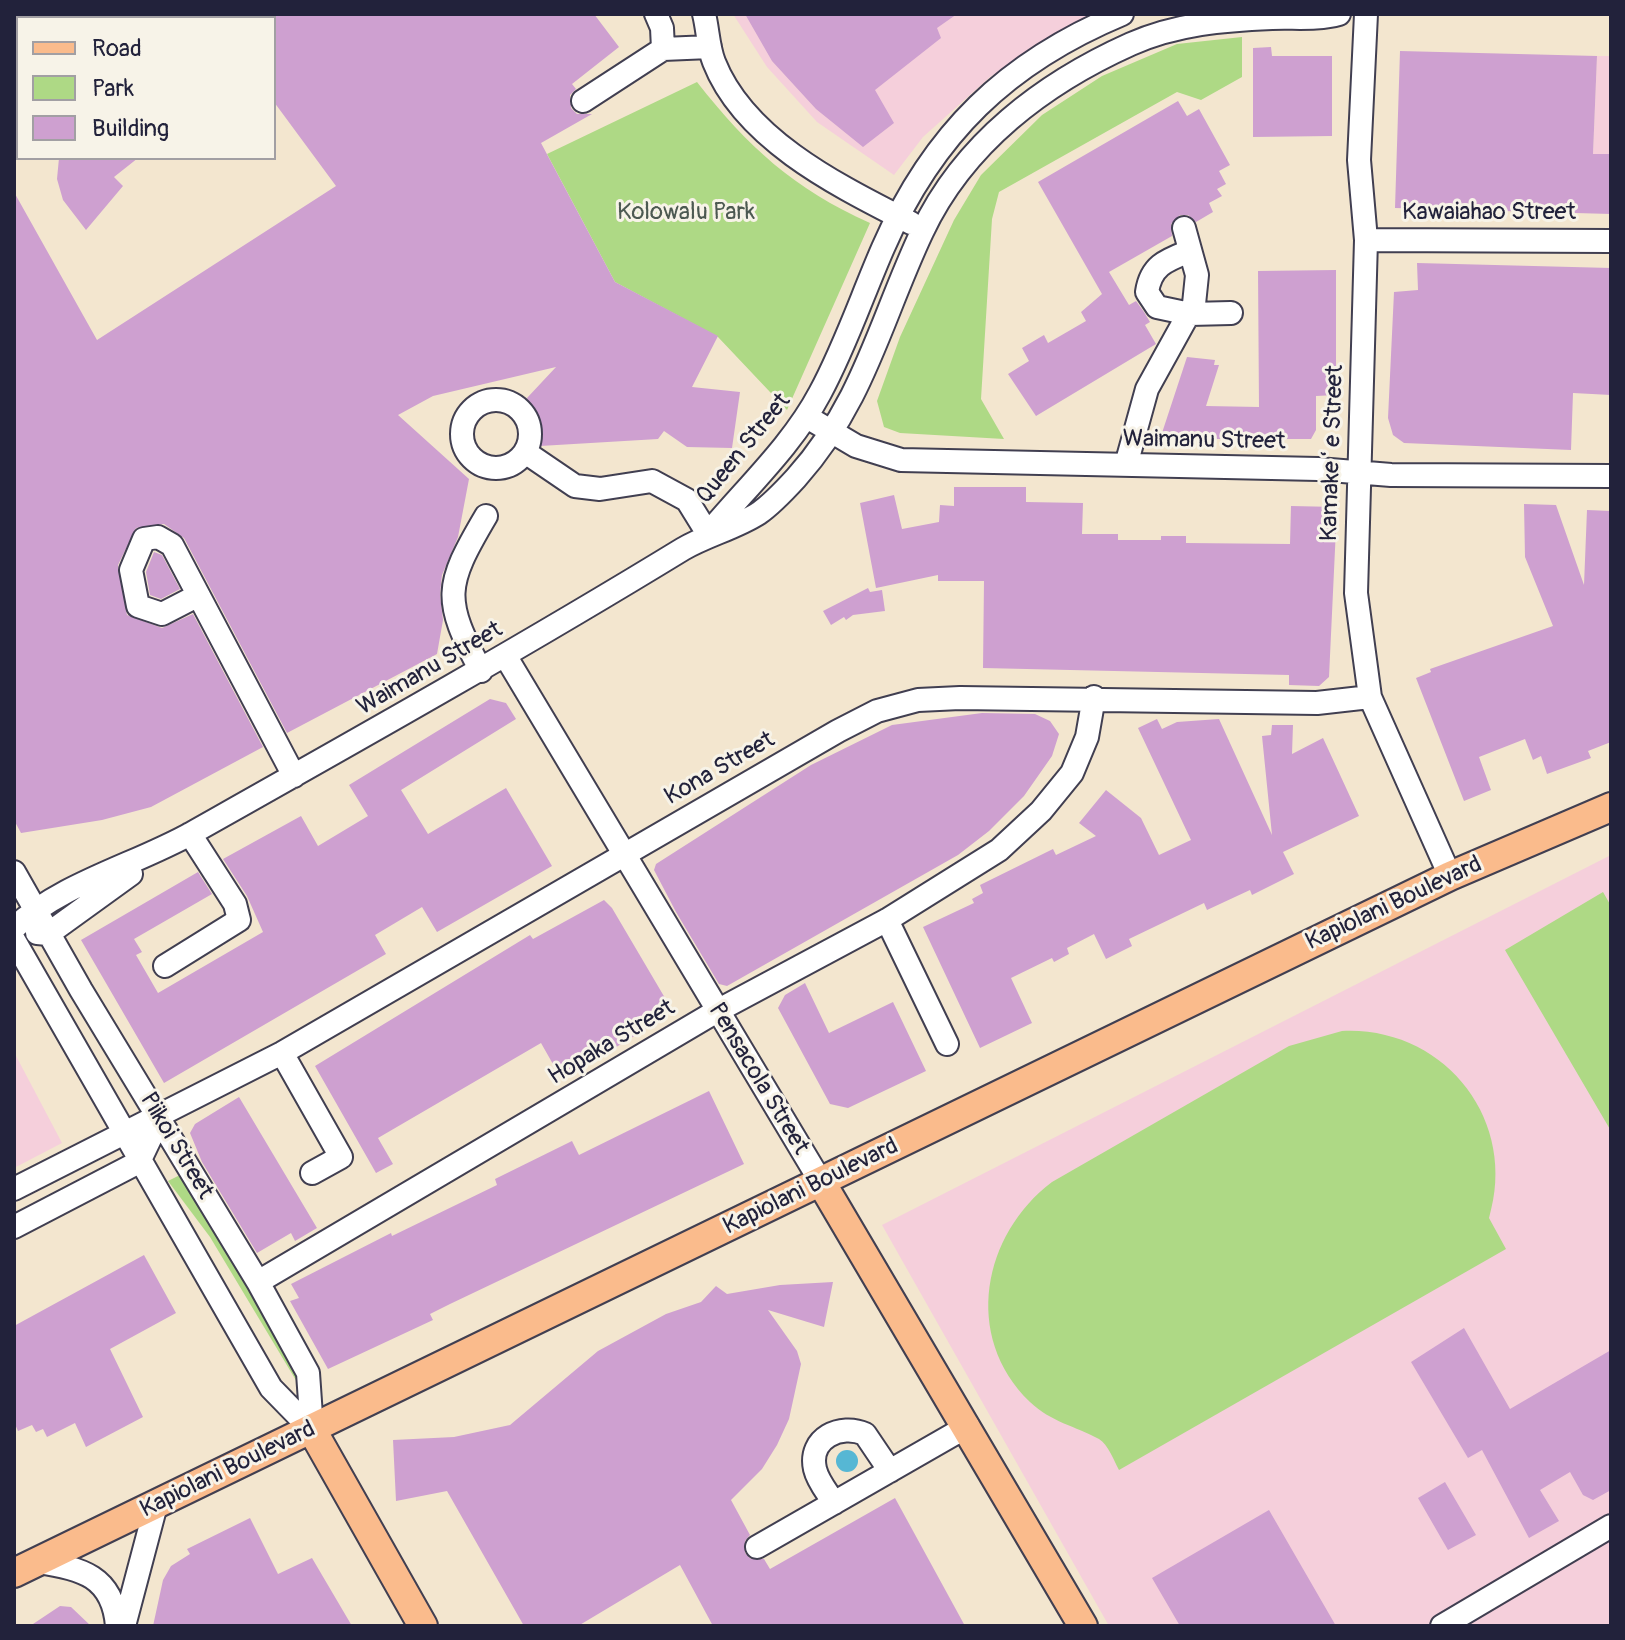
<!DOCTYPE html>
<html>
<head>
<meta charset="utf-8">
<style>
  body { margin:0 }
  #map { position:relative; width:1625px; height:1640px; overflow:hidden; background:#f3e6cf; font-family:Pangolin,sans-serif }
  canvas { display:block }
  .frame { position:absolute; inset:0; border:16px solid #22223b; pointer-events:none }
  .legend { position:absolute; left:16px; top:16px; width:260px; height:144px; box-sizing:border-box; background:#f7f3e8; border:2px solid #a29fa3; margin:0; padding:10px 14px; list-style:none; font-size:24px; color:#22223b }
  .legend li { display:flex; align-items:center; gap:16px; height:40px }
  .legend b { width:40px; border:2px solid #a29fa3 }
</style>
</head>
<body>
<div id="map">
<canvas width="1625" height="1640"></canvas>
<div class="frame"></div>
<ul class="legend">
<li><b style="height:10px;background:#fabb8c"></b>Road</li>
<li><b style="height:22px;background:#aed985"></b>Park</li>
<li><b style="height:22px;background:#cea0d0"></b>Building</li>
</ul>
</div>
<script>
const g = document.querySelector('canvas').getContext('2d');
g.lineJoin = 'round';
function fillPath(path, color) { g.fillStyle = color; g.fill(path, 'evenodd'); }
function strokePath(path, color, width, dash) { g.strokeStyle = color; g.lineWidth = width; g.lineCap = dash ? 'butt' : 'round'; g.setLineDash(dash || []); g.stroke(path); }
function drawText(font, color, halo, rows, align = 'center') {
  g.font = font + ' Pangolin,sans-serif'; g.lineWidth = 6; g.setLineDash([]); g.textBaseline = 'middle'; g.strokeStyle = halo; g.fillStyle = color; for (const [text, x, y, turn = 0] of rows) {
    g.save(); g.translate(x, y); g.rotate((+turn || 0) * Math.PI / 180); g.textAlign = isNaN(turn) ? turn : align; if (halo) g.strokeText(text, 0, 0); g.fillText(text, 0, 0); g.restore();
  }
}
const built = new Path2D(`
  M 733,14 L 1092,14 L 990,77 L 923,137 L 894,175 L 817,122 L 767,67 Z
  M 1597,56 L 1611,56 L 1611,154 L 1593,154 Z
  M 1611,855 L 1611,1626 L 1109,1626 L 882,1225 Z
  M 14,1052 L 62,1143 L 14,1168 Z`);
const green = new Path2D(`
  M 1242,37 L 1242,77 L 1201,100 L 1177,92 L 999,192 L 992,219 L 981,399 L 1004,439 L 900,433 L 884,427 L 877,401 L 900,337 L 954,220 L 981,175 L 1042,115 L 1102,76 L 1177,44 Z
  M 697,82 C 748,147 794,189 870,223 L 787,410 L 718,337 L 615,282 L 547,154 Z
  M 1603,892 L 1611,906 L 1611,1131 L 1505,950 Z
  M 1342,1031 C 1444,1026 1519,1120 1489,1218 L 1506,1249 L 1119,1470 C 1114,1461 1108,1444 1099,1439 C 1075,1426 1051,1422 1030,1402 C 962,1336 983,1234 1052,1182 L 1289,1046 Z
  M 184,1173 L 300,1378 L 297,1382 L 210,1237 L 168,1181 Z`);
const water = new Path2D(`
  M836 1461a11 11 0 1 1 22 0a11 11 0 1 1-22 0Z`);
const building = new Path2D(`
  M 274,14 L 594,14 L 619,47 L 572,84 L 576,89 L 570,95 L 571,108 L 577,114 L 592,114 L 541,143 L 615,282 L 718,336 L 692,387 L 740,392 L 732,448 L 687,447 L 664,431 L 658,439 L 540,446 L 527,398 L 556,367 L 433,396 L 398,415 L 469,479 L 458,537 L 442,575 L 440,594 L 443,620 L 437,654 L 287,733 L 184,538 L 164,524 L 136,528 L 118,565 L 127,615 L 162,628 L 193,614 L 263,747 L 151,807 L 102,820 L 21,833 L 14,820 L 14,192 L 97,340 L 336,186 L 274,102 Z
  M 745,14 L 957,14 L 937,28 L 941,38 L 875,90 L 894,123 L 863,147 L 816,109 L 772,61 Z
  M 1271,47 L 1272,56 L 1332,56 L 1332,136 L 1253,137 L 1253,48 Z
  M 1400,51 L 1597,56 L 1593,154 L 1611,154 L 1611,214 L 1395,208 Z
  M 1178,101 L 1187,116 L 1199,109 L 1230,165 L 1219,171 L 1226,184 L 1217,189 L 1222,196 L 1209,203 L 1213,212 L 1196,222 L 1188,215 L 1180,215 L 1171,224 L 1172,236 L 1109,272 L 1129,305 L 1136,301 L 1144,312 L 1150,322 L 1145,325 L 1156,344 L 1036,416 L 1008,374 L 1029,361 L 1022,348 L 1044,335 L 1048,343 L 1086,321 L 1081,312 L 1102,294 L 1038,182 Z
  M 59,158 L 138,158 L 114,177 L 123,186 L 86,230 L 63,200 L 57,179 Z
  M 1417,263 L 1611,268 L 1611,395 L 1573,393 L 1571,450 L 1404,443 L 1393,435 L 1388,418 L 1394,292 L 1418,290 Z
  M 1336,270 L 1336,395 L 1316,396 L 1316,430 L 1311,439 L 1160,439 L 1187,357 L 1215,360 L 1214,365 L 1219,365 L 1206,406 L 1259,407 L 1258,271 Z
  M 954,487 L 1026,487 L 1026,502 L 1083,503 L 1082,534 L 1118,534 L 1118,540 L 1161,540 L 1161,536 L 1186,536 L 1186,543 L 1290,544 L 1291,506 L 1337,507 L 1329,677 L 1319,686 L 1289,685 L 1289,675 L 983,668 L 984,581 L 938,581 L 938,575 L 876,588 L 860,503 L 894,495 L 902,529 L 939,522 L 940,505 L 954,506 Z
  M 1524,504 L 1556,505 L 1584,585 L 1587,510 L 1611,511 L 1611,742 L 1588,751 L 1591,758 L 1547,774 L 1541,756 L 1533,760 L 1525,739 L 1479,757 L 1491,790 L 1464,801 L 1416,678 L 1431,672 L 1430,669 L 1553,626 L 1525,557 Z
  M 154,552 L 162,555 L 180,589 L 161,599 L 150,595 L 146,572 Z
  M 868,588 L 870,592 L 882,590 L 885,611 L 853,615 L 846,620 L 844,617 L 831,625 L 823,611 Z
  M 490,699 L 506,703 L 516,719 L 401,790 L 428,834 L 506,788 L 552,866 L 437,932 L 422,907 L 375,935 L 386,954 L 164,1083 L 81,940 L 198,872 L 212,894 L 134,939 L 142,952 L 136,955 L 158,993 L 263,932 L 247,896 L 223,859 L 301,816 L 318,846 L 368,816 L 349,785 Z
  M 982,713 L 1035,714 L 1050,721 L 1059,734 L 1052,756 L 1024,796 L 989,831 L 958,855 L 727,986 L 719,984 L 676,912 L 654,870 L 656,864 L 811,765 L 892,725 Z
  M 1157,719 L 1162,729 L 1177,722 L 1219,719 L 1272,835 L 1262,736 L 1271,735 L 1272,725 L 1293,725 L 1292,754 L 1323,738 L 1359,816 L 1283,852 L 1294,874 L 1252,895 L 1250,890 L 1207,910 L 1204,903 L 1129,939 L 1132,946 L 1106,959 L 1094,934 L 1067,948 L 1069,954 L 1054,962 L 1052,958 L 1011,978 L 1032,1023 L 980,1048 L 923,927 L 974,903 L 972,899 L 983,893 L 980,885 L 1053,849 L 1056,855 L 1096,836 L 1079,823 L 1106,790 L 1141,818 L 1159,855 L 1191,840 L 1138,728 Z
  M 604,900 L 612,908 L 665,998 L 668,1012 L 664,1018 L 562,1080 L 541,1043 L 378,1138 L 393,1164 L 376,1173 L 315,1066 L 530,935 L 533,939 Z
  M 805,983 L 829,1033 L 893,1002 L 926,1071 L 848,1108 L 830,1104 L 778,1008 L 785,995 Z
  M 709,1091 L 744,1164 L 450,1304 L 430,1314 L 433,1320 L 328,1369 L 290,1301 L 299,1298 L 291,1284 L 391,1233 L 392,1236 L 497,1185 L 495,1179 L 572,1141 L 579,1155 Z
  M 239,1097 L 317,1228 L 295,1241 L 291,1233 L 257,1253 L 202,1162 L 190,1133 L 195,1124 Z
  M 144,1255 L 176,1313 L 110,1349 L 143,1417 L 86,1447 L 75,1423 L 47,1437 L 43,1429 L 36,1432 L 32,1425 L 18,1431 L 14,1422 L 14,1326 Z
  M 833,1282 L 824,1327 L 768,1310 L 797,1351 L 801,1364 L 789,1419 L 777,1445 L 762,1469 L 731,1500 L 750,1535 L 745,1541 L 745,1553 L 751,1559 L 764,1559 L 770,1569 L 895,1498 L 965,1626 L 713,1626 L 680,1565 L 578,1626 L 524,1626 L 447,1491 L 396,1501 L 393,1440 L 454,1437 L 510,1425 L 598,1351 L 666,1314 L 701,1302 L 716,1286 L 727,1294 L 780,1285 Z
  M 1464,1328 L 1510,1409 L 1611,1350 L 1611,1490 L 1593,1500 L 1583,1495 L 1570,1472 L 1540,1490 L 1559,1521 L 1529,1538 L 1482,1450 L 1468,1458 L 1411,1362 Z
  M 1445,1482 L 1476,1535 L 1448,1550 L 1418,1498 Z
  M 1269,1510 L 1336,1626 L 1180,1626 L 1152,1578 Z
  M 250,1518 L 278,1574 L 312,1558 L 352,1626 L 153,1626 L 163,1580 L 171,1566 L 190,1554 L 187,1549 Z
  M 60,1606 L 71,1607 L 91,1626 L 30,1626 Z`);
const minor = new Path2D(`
  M 203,14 L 206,18
  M 656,14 L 662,28 L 663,49
  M 704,14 C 708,30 708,47 714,62 C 745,141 841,187 911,223
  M 1366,14 L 1359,160 L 1366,240 L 1356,593 L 1370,697 L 1450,876
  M 583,101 L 663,49 L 710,47
  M 1366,240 L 1611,241
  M 1190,251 C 1167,260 1151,265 1147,292 L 1157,307 L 1190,314 L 1231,313
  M462 434a34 34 0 1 1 68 0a34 34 0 1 1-68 0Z
  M 807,417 L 856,446 L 901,460 L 1318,469 L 1391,475 L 1611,476
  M 525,452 L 575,486 L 600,489 L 652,481 L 687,500 L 708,534
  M 1126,465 L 1147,389 L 1194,304 L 1197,275 L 1184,228
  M 711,530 C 748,486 793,444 820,393 C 845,347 862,296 883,248 C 933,133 1007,62 1122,14
  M 197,596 L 162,614 L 138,606 L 131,570 L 144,539 L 158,537 L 172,545 L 294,776
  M 506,657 L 821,1182
  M 481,671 C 443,599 444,587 486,516
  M 14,872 L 81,990 L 258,1282 L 308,1373 L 312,1430
  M 887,920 L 947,1044
  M 14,928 C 62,883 135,865 192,833 C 357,740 521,648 683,549 C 707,535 736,528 759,513 C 772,504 785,490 796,478 C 864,402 880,321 922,232 C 964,143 1044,83 1131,44 C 1176,24 1224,20 1272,18 C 1293,17 1318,20 1339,14
  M 37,933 L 48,934 L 131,874
  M 14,940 L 271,1388 L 312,1430
  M 165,966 L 239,920 L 235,904 L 190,834
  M 282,1053 L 341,1157 L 312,1173
  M 14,1189 L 282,1053 L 838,731 L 877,711 L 918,700 L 960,698 L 1317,703 L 1370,697
  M 14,1227 L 139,1162 L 160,1118
  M 258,1282 L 717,1011 L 887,920 L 999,850 L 1041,811 L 1072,773 L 1087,737 L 1094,697
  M 834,1503 C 828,1493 818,1482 815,1469 C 808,1438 841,1423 865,1434 L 890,1471
  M 757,1547 L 968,1426
  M 38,1562 C 81,1568 113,1576 117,1626
  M 124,1626 L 156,1505
  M 1442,1626 L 1611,1526`);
const major = new Path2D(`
  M 14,19 L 23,14
  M 821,1182 L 1083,1626
  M 312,1430 L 423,1626
  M 14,1573 L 1450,876 L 1611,807`);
const parkNames = [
  ["Kolowalu Park",686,213]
];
const streetNames = [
  ["Kawaiahao Street",1489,213],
  ["Waimanu Street",1204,441,1],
  ["Queen Street",744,449,-51],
  ["Kamakeʻe Street",1333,453,-88],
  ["Waimanu Street",430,669,-30],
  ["Kona Street",720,769,-30],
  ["Kapiolani Boulevard",1394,904,-25],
  ["Hopaka Street",612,1043,-31],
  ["Pensacola Street",758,1079,59],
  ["Piikoi Street",176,1146,59],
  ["Kapiolani Boulevard",811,1187,-26],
  ["Kapiolani Boulevard",228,1470,-26]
];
fillPath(built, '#f5cfdb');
fillPath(green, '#aed985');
fillPath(water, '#56b7d4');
fillPath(building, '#cea0d0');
strokePath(minor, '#413f51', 26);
strokePath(major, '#413f51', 32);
strokePath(minor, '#fff', 22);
strokePath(major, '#fabb8c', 28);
drawText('24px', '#4c5951', '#f7f3e8', parkNames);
drawText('24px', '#22223b', '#f7f3e8', streetNames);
</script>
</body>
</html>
